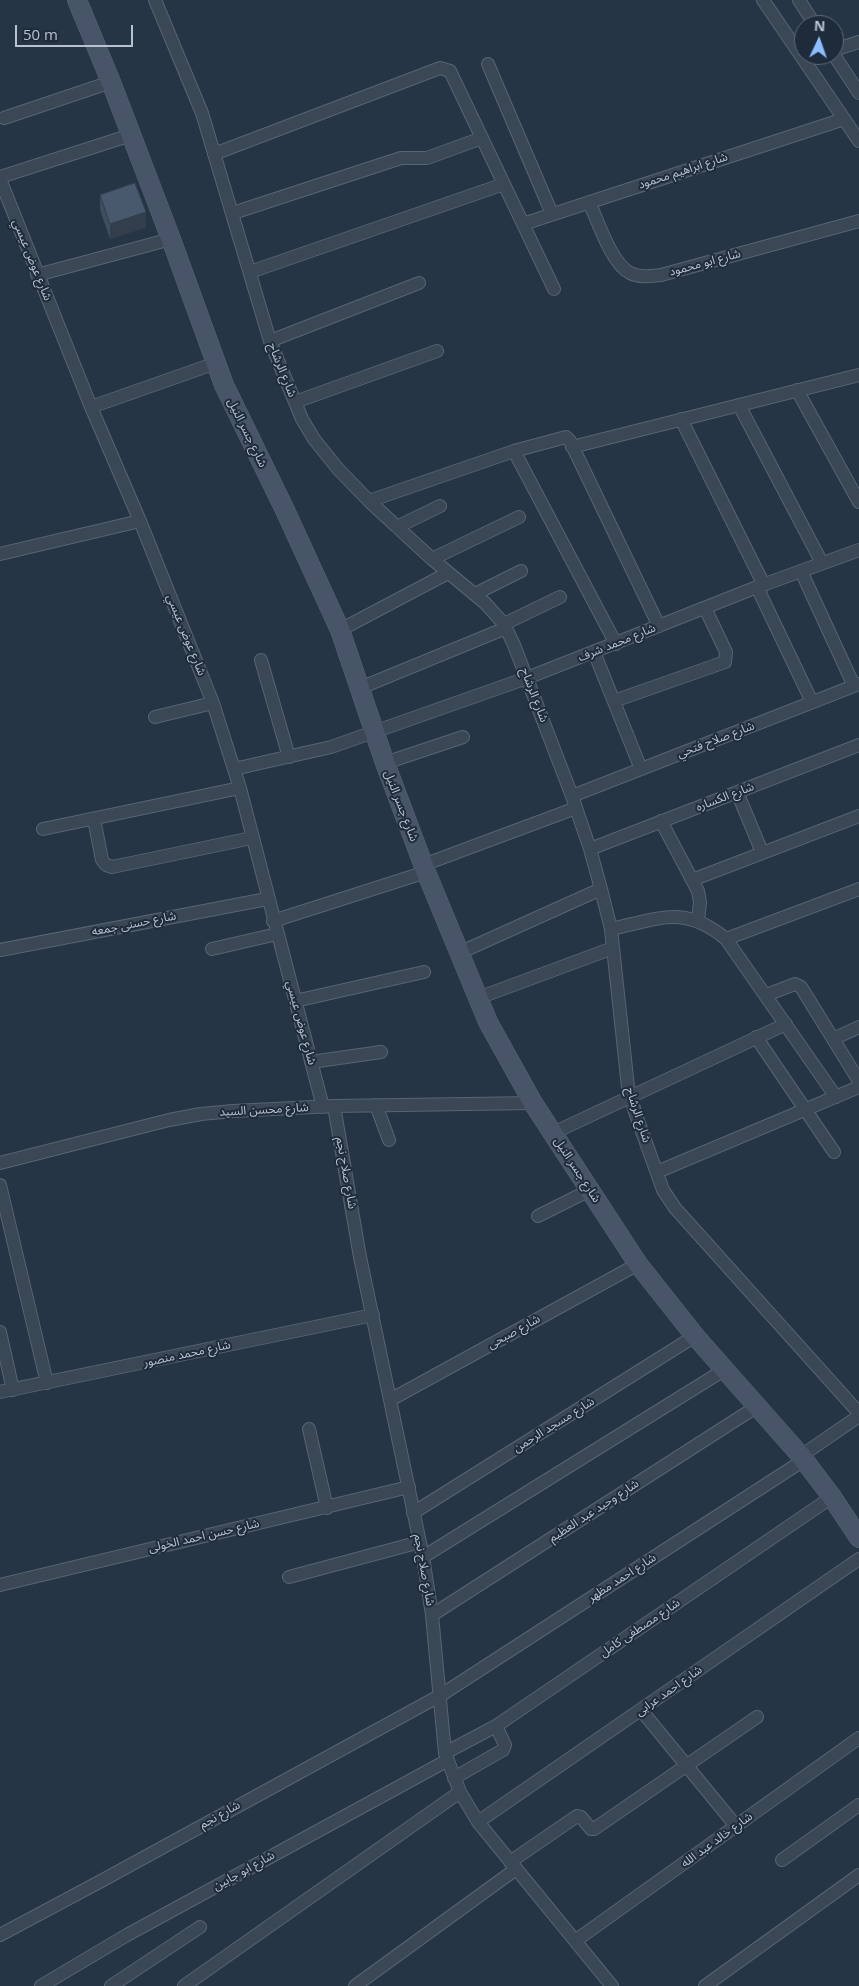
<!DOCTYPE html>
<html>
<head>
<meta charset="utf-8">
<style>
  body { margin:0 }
  #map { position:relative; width:859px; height:1986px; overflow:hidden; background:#253546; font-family:"Open Sans",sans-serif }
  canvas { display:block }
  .north { position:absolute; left:794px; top:15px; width:50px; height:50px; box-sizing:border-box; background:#1e2b3b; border:1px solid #5c6776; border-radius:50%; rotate:3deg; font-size:14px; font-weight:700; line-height:20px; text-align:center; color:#b8c2cf }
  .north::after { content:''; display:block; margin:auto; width:18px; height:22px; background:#8cbdff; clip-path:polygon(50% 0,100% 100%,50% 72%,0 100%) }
  .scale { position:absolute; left:15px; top:25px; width:118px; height:22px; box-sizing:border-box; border:2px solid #b8c2cf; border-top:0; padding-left:6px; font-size:15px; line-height:18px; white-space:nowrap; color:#b8c2cf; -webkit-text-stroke:4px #1e2b3b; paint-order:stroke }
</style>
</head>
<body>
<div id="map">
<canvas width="859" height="1986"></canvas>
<div class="north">N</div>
<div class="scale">50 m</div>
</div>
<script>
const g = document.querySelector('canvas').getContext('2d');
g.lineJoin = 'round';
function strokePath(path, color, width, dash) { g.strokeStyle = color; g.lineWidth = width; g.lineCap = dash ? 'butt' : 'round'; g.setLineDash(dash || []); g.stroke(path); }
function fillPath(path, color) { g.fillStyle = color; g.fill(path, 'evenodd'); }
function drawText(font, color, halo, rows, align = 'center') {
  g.font = font + ' "Open Sans","Noto Sans Arabic",sans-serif'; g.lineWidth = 4; g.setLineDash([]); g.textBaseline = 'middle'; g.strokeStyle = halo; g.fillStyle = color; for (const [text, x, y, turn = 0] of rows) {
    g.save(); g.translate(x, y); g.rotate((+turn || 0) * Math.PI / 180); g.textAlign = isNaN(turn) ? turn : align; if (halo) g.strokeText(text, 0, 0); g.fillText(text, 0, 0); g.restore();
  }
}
const street = new Path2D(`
  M 155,0 L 202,113 L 270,341 L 302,419 L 314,439 L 338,469 L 369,501 L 432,559 L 485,603 L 504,624 L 514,645 L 572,796 L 590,849 L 601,889 L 611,929 L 628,1087 L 635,1112 L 663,1190 L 675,1208 L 859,1413
  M 763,0 L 859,141
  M 799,0 L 815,25
  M 834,50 L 859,42
  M 834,55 L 859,93
  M 488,64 L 552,214
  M 4,118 L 111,82
  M 214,154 L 440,68 L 450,71 L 554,289
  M 0,177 L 131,135
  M 0,179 L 91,407 L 140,521 L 213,703 L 240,788 L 323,1107
  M 589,202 C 598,221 611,263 630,273 C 640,278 651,276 661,275 L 859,221
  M 233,213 L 401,158 L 427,158 L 482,138
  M 523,224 L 844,119
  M 250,272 L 504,184
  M 37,275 L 171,239
  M 270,341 L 419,283
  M 797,390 L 859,502
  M 295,402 L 437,351
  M 739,405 L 822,563
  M 91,407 L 216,363
  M 681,419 L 764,585
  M 572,447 L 859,375
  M 514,451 L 616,644
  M 369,501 L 514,451 L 566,437 L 570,441 L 659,626
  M 397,527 L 440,506
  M 0,554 L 140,521
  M 432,559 L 519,517
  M 801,571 L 854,686
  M 757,587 L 812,702
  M 475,594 L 521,571
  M 504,624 L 560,597
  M 340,630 L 448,573
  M 594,652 L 641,769
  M 261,660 L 289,757
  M 360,688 L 506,628
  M 614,701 L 725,662 L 726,652 L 705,608
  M 155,717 L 213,703
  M 385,763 L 463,737
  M 234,769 L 331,747 L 527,678 L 757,587 L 859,550
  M 737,792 L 762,852
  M 572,796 L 859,684
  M 94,819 L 102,860 L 106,865 L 112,867 L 252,838
  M 661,821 L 698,891 L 700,902 L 698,921
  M 43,829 L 240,788
  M 590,849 L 859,745
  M 423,865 L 576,808
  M 692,880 L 859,816
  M 273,921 L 426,872
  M 611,929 C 659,919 684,904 726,939 L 836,1097
  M 726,939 L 859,889
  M 212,949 L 277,934
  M 0,950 L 267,899
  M 459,953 L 601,889
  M 766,995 L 795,984 L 801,987 L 859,1081
  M 478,998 L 613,948
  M 295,1001 L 424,972
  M 756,1037 L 834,1152
  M 833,1039 L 859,1027
  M 311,1062 L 381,1052
  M 376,1105 L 389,1140
  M 334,1106 L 360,1257 L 423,1557 L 432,1615 L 445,1753 L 460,1792 L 478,1822 L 612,1986
  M 553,1133 L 786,1024
  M 0,1163 L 169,1120 L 201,1114 L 233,1111 L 334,1106 L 533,1103
  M 657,1172 L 859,1087
  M 0,1185 L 47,1383
  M 538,1216 L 590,1190
  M 0,1332 L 13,1390
  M 0,1392 L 373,1315
  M 390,1400 L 638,1264
  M 309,1429 L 327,1508
  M 801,1456 L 859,1416
  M 413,1513 L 695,1336
  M 423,1557 L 724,1370
  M 289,1577 L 420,1542
  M 0,1585 L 409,1487
  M 432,1615 L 756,1407
  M 641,1710 L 736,1826
  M 445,1753 L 496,1726 L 832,1497
  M 454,1778 L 503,1750 L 505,1745 L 496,1726
  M 478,1822 L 859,1559
  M 782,1860 L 859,1805
  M 510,1862 L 577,1816 L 581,1817 L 591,1829 L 594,1829 L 757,1717
  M 0,1935 L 103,1880 L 441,1695 L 804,1460
  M 575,1941 L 859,1738
  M 41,1986 L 127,1935 L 448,1760
  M 111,1986 L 200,1927
  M 184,1986 L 460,1792
  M 355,1986 L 516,1869
  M 705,1986 L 859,1875`);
const secondary = new Path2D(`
  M 77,0 L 111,82 L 171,239 L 224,385 L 284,508 L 340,630 L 385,763 L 426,872 L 488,1022 L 533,1103 L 638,1264 L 695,1336 L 801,1456 L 832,1497 L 859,1538`);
const wall = new Path2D(`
  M 100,195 L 146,227 L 110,239 L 100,210 Z`);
const shadedWall = new Path2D(`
  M 146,212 L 146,227 L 110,239 L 110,224 Z`);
const building = new Path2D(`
  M 135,183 L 146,212 L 110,224 L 100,195 Z`);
const streetNames = [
  ["شارع ابراهيم محمود",683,171,-18],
  ["شارع عوض عيسي",32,260,68],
  ["شارع ابو محمود",705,263,-15],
  ["شارع الرشاح",282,370,68],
  ["شارع جسر النيل",247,433,64],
  ["شارع عوض عيسي",186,635,68],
  ["شارع محمد شرف",617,643,-22],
  ["شارع الرشاح",534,695,69],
  ["شارع صلاح فتحي",716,740,-21],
  ["شارع الكساره",725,797,-21],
  ["شارع جسر النيل",401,806,69],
  ["شارع حسنى جمعه",134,924,-11],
  ["شارع عوض عيسي",301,1023,75],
  ["شارع محسن السيد",264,1110,-3],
  ["شارع الرشاح",638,1115,72],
  ["شارع جسر النيل",577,1170,57],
  ["شارع صلاح نجم",346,1173,80],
  ["شارع صبحى",514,1332,-29],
  ["شارع محمد منصور",187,1354,-12],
  ["شارع مسجد الرحمن",554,1425,-32],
  ["شارع وحيد عبد العظيم",594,1511,-33],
  ["شارع حسن احمد الخولى",204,1536,-13],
  ["شارع صلاح نجم",424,1570,80],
  ["شارع احمد مظهر",622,1578,-33],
  ["شارع مصطفى كامل",640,1628,-34],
  ["شارع احمد عرابى",669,1691,-35],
  ["شارع نجم",220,1815,-29],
  ["شارع خالد عبد الله",717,1840,-36],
  ["شارع ابو جابين",244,1871,-29]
];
strokePath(street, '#596473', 14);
strokePath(secondary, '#596473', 20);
strokePath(street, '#3a4755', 12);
strokePath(secondary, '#485569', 19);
fillPath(wall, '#3f4d5e');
fillPath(shadedWall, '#333e4c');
fillPath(building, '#49596d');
strokePath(building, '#333e4c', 1);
drawText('12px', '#b8c2cf', '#1e2b3b', streetNames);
</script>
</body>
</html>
